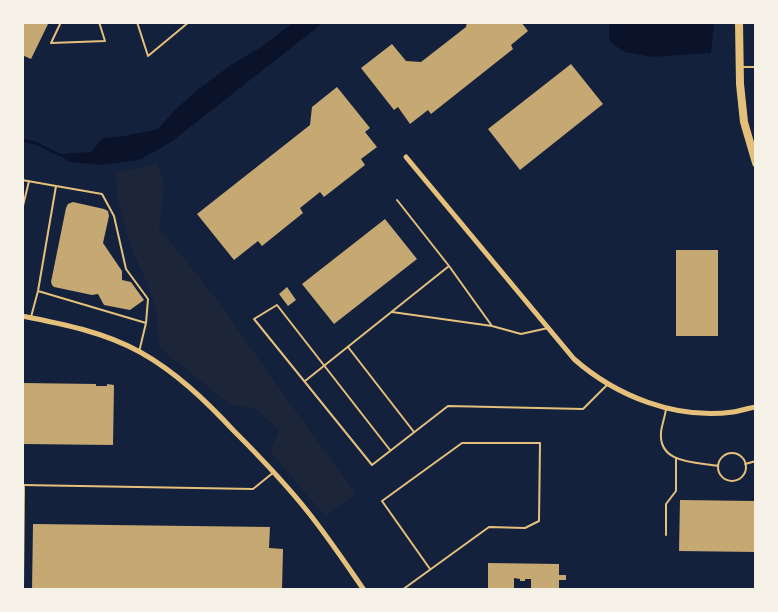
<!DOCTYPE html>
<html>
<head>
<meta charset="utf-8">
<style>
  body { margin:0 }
  #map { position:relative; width:778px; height:612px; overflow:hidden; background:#14213d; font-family:Rubik,sans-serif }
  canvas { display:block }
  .frame { position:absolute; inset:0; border:24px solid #f6f1e7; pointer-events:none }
</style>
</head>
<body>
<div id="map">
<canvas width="778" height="612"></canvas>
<div class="frame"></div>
</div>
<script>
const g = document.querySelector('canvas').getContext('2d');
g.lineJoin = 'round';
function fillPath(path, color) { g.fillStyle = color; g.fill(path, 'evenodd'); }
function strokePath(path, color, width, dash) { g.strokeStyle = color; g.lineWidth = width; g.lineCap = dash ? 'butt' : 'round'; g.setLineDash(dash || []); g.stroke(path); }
const green = new Path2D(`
  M 157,164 L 164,184 L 159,229 L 185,259 L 225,311 L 273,380 L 356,494 L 325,516 L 270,451 L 279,431 L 258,410 L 229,404 L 159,347 L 157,314 L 151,293 L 131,247 L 117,196 L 116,173 Z`);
const water = new Path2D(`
  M 294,22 L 323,23 L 171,142 L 139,160 L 101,165 L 69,162 L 58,154 L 91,152 L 103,138 L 125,136 L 158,129 L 175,110 L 201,87 L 231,65 L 261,47 Z
  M 609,23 L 714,23 L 711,53 L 652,57 L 624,52 L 609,41 Z`);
const stream = new Path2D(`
  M 22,140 L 35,143 L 60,155`);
const building = new Path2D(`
  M 22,22 L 49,22 L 31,59 L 22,55 Z
  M 467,22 L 521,22 L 528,31 L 511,45 L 513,49 L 431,114 L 428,110 L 410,124 L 398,107 L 394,110 L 361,68 L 392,44 L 406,61 L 421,62 L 466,27 Z
  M 571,64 L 603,104 L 520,170 L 488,129 Z
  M 337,87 L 370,128 L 365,132 L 377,147 L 361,159 L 365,165 L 324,197 L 320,192 L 300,208 L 303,213 L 262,246 L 258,241 L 234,260 L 197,214 L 310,125 L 312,107 Z
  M 73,202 L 104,209 L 108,211 L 109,216 L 103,243 L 122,271 L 122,280 L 131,282 L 144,300 L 130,310 L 104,305 L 98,294 L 92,295 L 54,287 L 52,285 L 51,282 L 66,208 L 68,204 Z
  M 385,219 L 417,259 L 334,324 L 302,284 Z
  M 676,250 L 718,250 L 718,336 L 676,336 Z
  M 287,287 L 296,300 L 288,306 L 279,294 Z
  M 22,383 L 96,384 L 96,386 L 107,386 L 107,384 L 114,385 L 113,445 L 22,444 Z
  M 680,500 L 756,501 L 756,552 L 679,551 Z
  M 33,524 L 270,527 L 269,548 L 283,549 L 282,590 L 49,590 L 49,588 L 38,588 L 38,590 L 32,590 Z
  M 488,563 L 559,564 L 559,575 L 566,575 L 566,580 L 559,580 L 559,590 L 531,590 L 531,579 L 525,579 L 525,581 L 520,581 L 520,579 L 514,578 L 514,590 L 488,590 Z`);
const service = new Path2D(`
  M 61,22 L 51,43 L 105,41 L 99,22
  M 137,22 L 148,56 L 189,22
  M 740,67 L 756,67
  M 22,180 L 56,186
  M 397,200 L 449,266 L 492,326
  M 22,210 L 29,181
  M 38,291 L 146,323 L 139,352
  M 392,312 L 492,326 L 521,334 L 548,328
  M 31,317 L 38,291 L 56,186 L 102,194 L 114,216 L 126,269 L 148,299 L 146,323
  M 348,347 L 414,432
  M 305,381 L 449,266
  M 666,409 C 665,417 662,424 661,432 C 658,464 696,462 718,466
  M 390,450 L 277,305 L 254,319 L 372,465 L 448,406 L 583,409 L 607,385
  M718 467a14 14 0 1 1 28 0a14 14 0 1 1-28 0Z
  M 745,464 L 756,461
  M 22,485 L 253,489 L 274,472
  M 666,535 L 666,504 L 676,491 L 676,459
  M 23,590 L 24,485
  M 402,590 L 489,527 L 525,528 L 539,521 L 540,443 L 462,443 L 382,501 L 430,569`);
const minor = new Path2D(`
  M 406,157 L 574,359 C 616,396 676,420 733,412 C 740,411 748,408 756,407
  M 22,316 C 63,324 104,332 140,352 C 176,372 206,401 234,431 C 260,457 285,483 308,512 C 328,537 346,564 364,590`);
const secondary = new Path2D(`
  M 739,22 L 740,84 L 744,122 L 756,163`);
fillPath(green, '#1d2539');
fillPath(water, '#0b132b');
strokePath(stream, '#0b132b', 3);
fillPath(building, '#c6a872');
strokePath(service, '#e5c07b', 2);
strokePath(minor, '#e5c07b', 5);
strokePath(secondary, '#e5c07b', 8);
</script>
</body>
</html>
